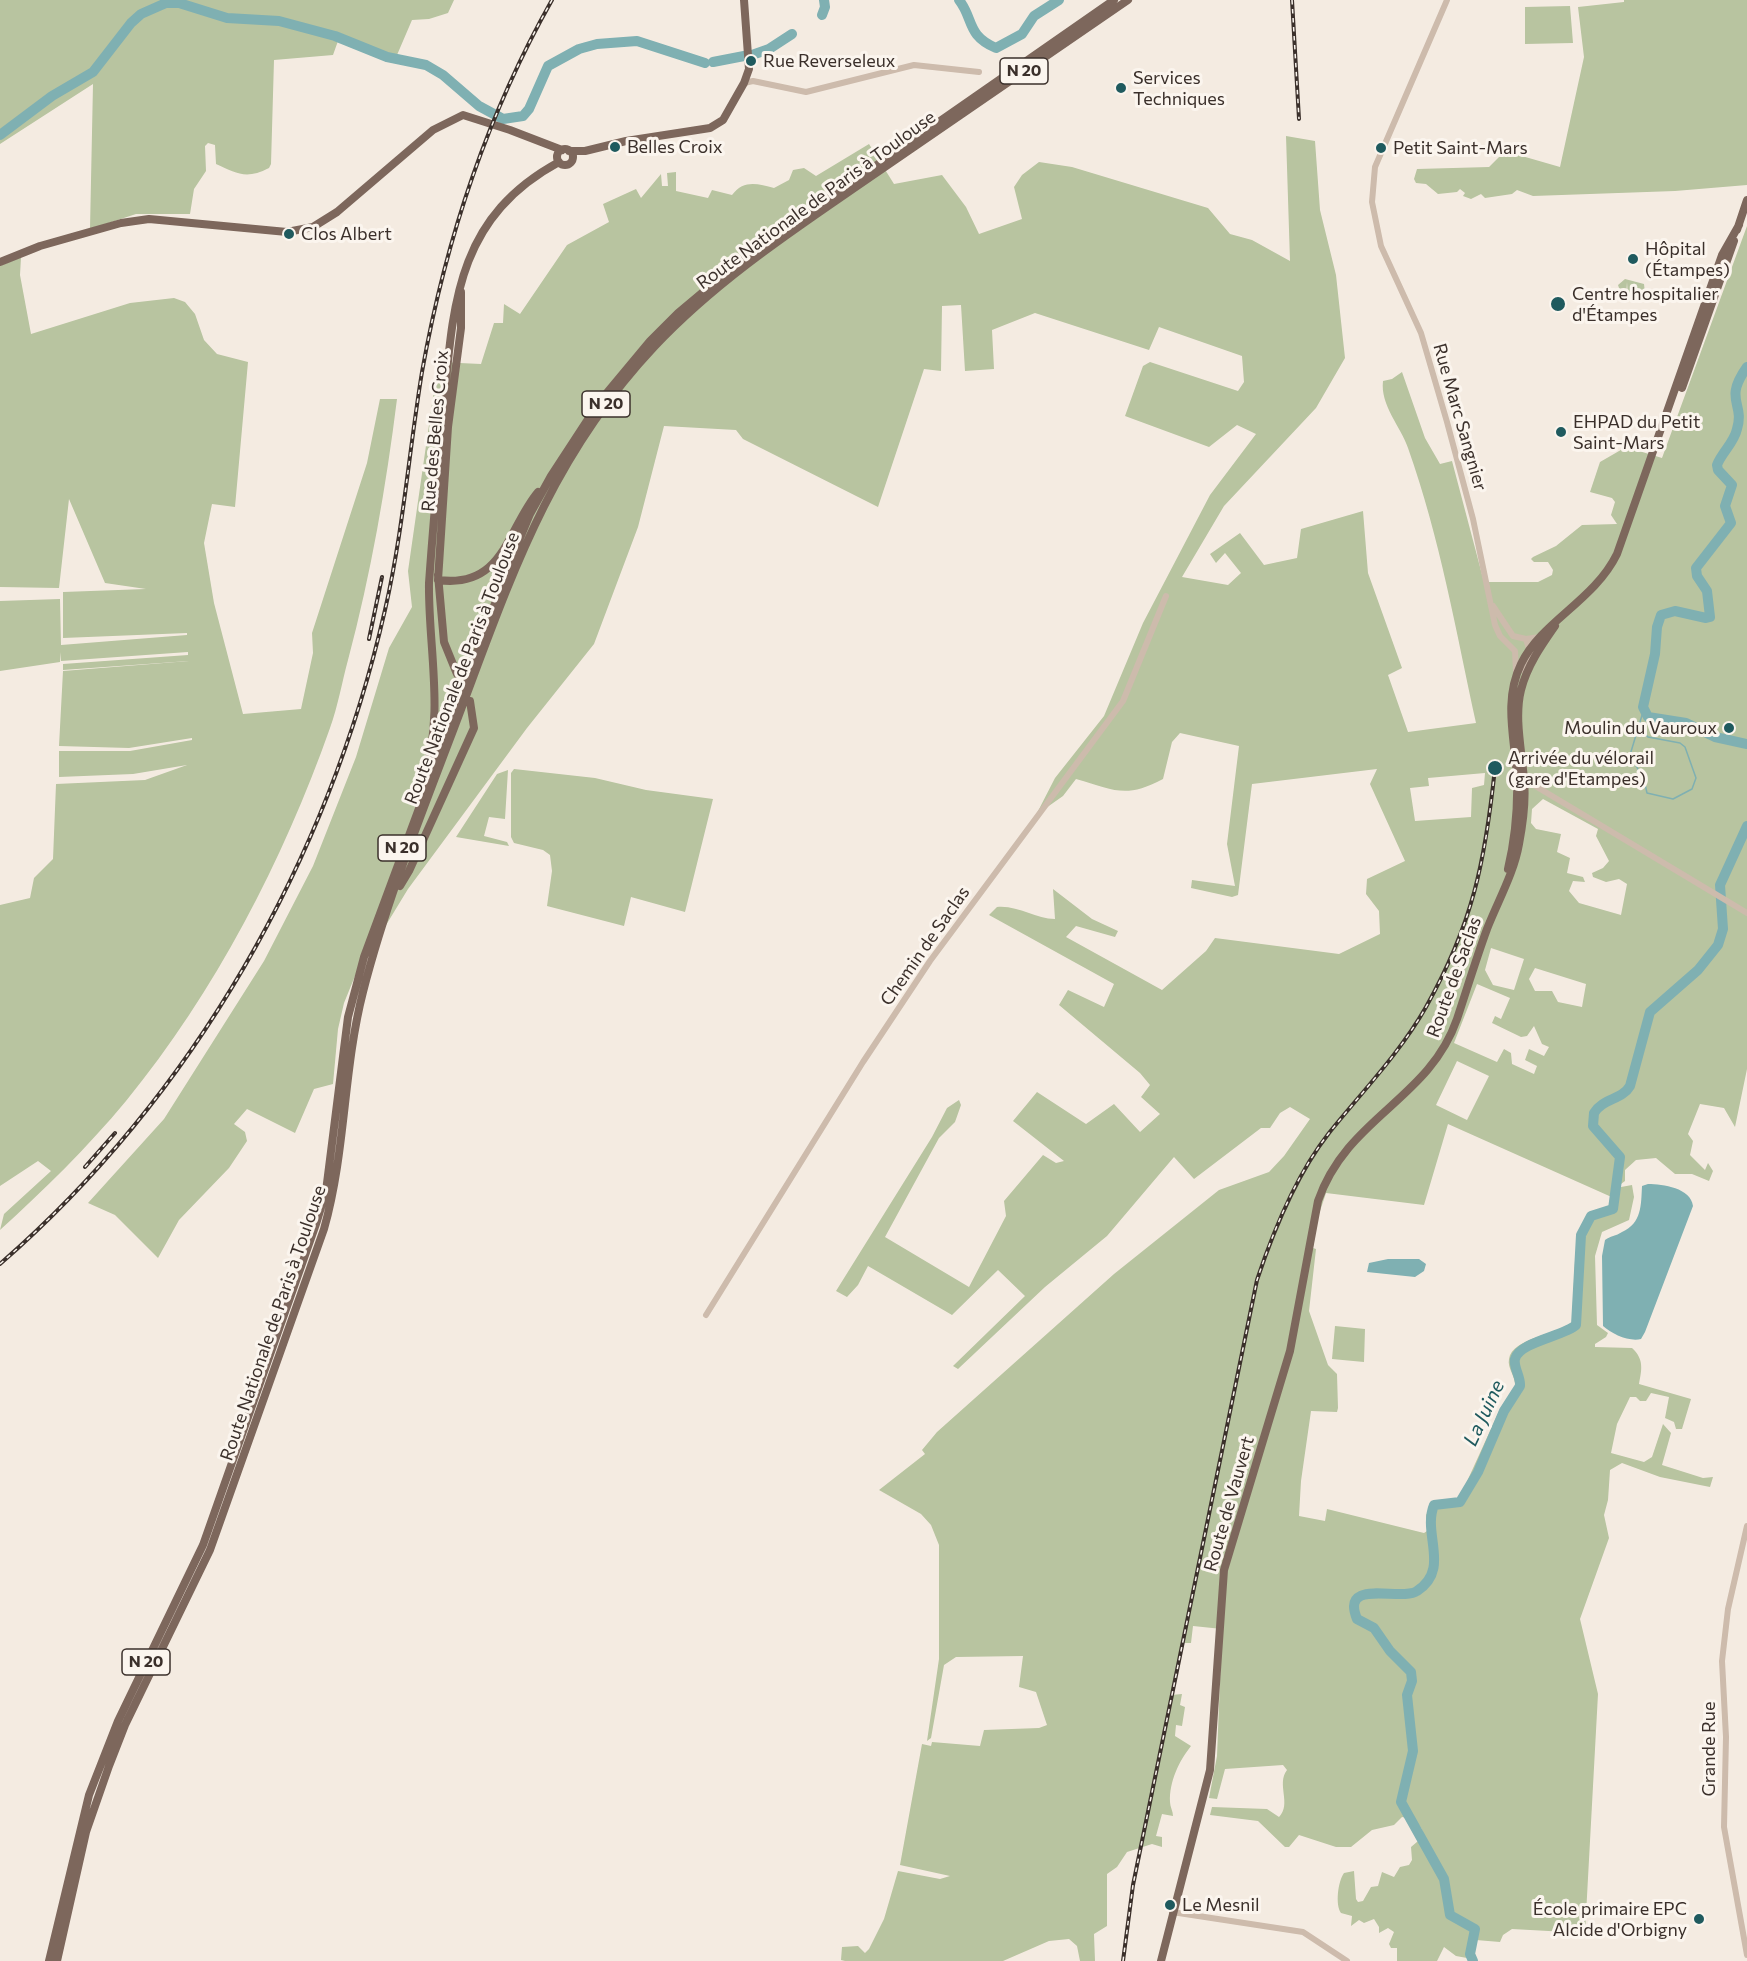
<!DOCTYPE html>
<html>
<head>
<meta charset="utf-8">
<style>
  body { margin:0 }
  canvas { display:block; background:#f4ebe1 }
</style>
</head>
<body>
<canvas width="1747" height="1961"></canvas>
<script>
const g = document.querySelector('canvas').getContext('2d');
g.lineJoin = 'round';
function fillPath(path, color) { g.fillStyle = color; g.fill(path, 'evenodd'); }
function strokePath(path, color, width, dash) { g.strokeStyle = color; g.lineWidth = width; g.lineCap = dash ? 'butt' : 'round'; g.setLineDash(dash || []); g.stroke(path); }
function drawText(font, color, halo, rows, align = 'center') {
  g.font = font + ' Commissioner,sans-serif'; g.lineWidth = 6; g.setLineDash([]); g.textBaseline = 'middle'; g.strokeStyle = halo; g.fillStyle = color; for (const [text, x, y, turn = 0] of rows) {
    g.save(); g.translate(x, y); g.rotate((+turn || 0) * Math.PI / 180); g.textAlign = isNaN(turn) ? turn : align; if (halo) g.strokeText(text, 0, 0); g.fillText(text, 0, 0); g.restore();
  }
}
const green = new Path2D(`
  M 0,0 L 454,0 L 448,13 L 429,19 L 412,20 L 394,62 L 338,41 L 333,55 L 274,60 L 271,164 L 269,168 C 246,180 236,173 216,164 L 215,145 L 208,143 L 205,146 L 206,171 L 194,189 L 190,214 L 136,214 L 90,229 L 93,84 L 0,144 Z
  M 1624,0 L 1747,0 L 1747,185 L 1675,191 L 1533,196 L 1517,190 L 1512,194 L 1485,198 L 1481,194 L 1471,199 L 1463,196 L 1465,193 L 1460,189 L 1457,192 L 1438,194 L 1426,184 L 1416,183 L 1414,179 L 1417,169 L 1489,167 L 1503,153 L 1515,154 L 1560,167 L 1584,57 L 1578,7 L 1624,2 Z
  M 1570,6 L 1573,43 L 1525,44 L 1525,7 Z
  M 1286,136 L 1315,141 L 1320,210 L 1336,275 L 1345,358 L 1316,408 L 1224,506 L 1182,577 L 1228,585 L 1241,573 L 1225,553 L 1216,563 L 1210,554 L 1240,533 L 1264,565 L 1297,558 L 1301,529 L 1363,511 L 1368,573 L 1402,668 L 1388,675 L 1408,732 L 1476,723 C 1456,631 1440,538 1408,448 C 1401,427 1380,405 1383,381 L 1392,379 L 1402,372 L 1425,438 L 1440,464 L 1452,461 L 1484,582 L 1538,582 L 1552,575 L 1553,570 L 1548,562 L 1534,562 L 1531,559 L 1533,557 L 1556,546 L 1582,525 L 1617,524 L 1611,515 L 1615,502 L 1612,498 L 1590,492 L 1600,462 L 1626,447 L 1662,458 L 1747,226 L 1747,1069 L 1735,1127 L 1724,1108 L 1700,1104 L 1688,1134 L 1693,1141 L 1690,1155 L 1705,1170 L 1708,1163 L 1713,1171 L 1709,1181 L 1692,1174 L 1675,1174 L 1656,1158 L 1636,1160 L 1625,1170 L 1625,1181 L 1621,1184 L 1621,1187 L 1632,1185 L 1634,1197 L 1629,1220 L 1602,1232 L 1595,1256 L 1597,1325 L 1608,1333 L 1606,1337 L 1595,1344 L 1595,1347 L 1632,1348 C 1644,1359 1642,1369 1639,1384 L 1691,1399 L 1682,1429 L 1676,1429 L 1674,1422 L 1665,1418 L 1669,1397 L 1651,1393 L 1646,1401 L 1640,1401 L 1636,1397 L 1630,1397 L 1617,1424 L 1611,1453 L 1644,1462 L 1652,1457 L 1663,1424 L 1671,1433 L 1662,1465 L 1703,1478 L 1713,1477 L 1710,1487 L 1660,1477 L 1622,1463 L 1610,1470 L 1608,1500 L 1604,1515 L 1609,1538 L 1580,1619 L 1598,1694 L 1585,1933 L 1512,1929 L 1503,1935 L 1500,1942 L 1476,1940 L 1474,1953 L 1467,1958 L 1456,1956 L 1444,1947 L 1437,1961 L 1397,1961 L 1397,1948 L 1391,1948 L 1389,1944 L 1394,1932 L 1388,1928 L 1379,1933 L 1379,1927 L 1374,1919 L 1364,1923 L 1359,1920 L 1351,1926 L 1352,1916 L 1341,1913 C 1335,1905 1338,1881 1344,1873 L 1354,1871 L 1356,1899 L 1358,1902 L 1363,1901 L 1371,1887 L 1378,1886 L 1382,1872 L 1394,1877 L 1400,1867 L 1409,1865 L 1412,1860 L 1411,1847 L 1424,1836 C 1421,1823 1415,1820 1402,1817 L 1394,1825 L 1372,1830 L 1351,1847 L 1336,1847 L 1299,1835 L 1289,1847 L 1285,1847 L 1258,1821 L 1210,1815 L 1212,1807 L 1267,1809 L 1279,1817 C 1292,1804 1276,1784 1287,1770 L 1283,1765 L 1225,1769 L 1217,1799 L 1209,1798 L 1217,1756 L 1222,1629 L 1193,1626 L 1191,1643 L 1182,1643 L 1171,1695 L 1182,1694 L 1180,1705 L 1185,1707 L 1182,1726 L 1176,1725 L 1175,1736 L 1191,1746 C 1179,1761 1169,1782 1170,1802 C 1170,1807 1173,1811 1173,1816 L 1162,1814 L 1156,1836 L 1162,1837 L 1162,1847 L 1152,1844 L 1127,1852 L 1117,1867 L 1107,1874 L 1107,1926 L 1094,1934 L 1095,1961 L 1080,1961 L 1077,1946 L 1069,1939 L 1049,1941 L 1003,1961 L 845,1961 L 841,1960 L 842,1947 L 858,1946 L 865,1953 L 869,1949 L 884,1919 L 898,1871 L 940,1879 L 950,1876 L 900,1865 L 922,1744 L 931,1746 L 932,1742 L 980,1746 L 984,1730 L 1039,1728 L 1047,1725 L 1036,1692 L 1019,1687 L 1023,1656 L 956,1657 L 944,1665 L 931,1738 L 927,1741 L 939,1659 L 939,1545 L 931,1525 L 921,1514 L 879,1490 L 925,1454 L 922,1450 L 937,1432 L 1114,1274 L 1219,1190 L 1269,1172 L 1284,1156 L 1310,1119 L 1290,1107 L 1280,1113 L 1270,1128 L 1261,1128 L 1194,1179 L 1174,1157 L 1107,1236 L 1045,1287 L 958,1369 L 953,1366 L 1025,1296 L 998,1270 L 952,1315 L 868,1266 L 858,1285 L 847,1297 L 836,1291 L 932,1137 L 947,1108 L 959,1100 L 961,1105 L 955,1122 L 939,1138 L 885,1237 L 969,1287 L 1006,1216 L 1004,1201 L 1043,1155 L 1056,1163 L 1064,1161 L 1013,1121 L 1037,1092 L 1086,1124 L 1114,1104 L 1140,1132 L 1160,1114 L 1141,1097 L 1150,1085 L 1140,1073 L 1059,1005 L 1068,990 L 1104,1007 L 1114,984 L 989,915 L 997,907 C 1018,905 1035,919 1055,919 L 1053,889 L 1092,919 L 1118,931 L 1115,937 L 1076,926 L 1066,937 L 1162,990 L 1206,951 L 1215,938 L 1339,954 L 1380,934 L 1379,911 L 1366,894 L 1367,879 L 1405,861 L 1370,784 L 1377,769 L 1252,784 L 1238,895 L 1232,897 L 1191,888 L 1192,880 L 1235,886 L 1227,844 L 1239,746 L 1180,733 L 1172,742 L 1163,779 C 1125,799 1115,790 1076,779 L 1063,796 L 1036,815 L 1055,778 L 1104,716 L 1143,623 L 1210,495 L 1256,434 L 1237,425 L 1209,447 L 1125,416 L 1143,366 L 1150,362 L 1238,391 L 1244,382 L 1242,356 L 1159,327 L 1149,350 L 1035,313 L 992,330 L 994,369 L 965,371 L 961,305 L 942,306 L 941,371 L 924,369 L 878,507 L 743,439 L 736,430 L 664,426 L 638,527 L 594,644 L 527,728 L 408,889 L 355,976 L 344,1003 L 338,1029 L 333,1084 L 314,1089 L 295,1133 L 247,1109 L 234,1124 L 245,1132 L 247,1141 L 229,1168 L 179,1220 L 158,1258 L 115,1215 L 88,1203 L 164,1119 L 264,961 L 313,866 L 356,757 L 389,648 L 412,607 L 408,571 L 438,362 L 481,364 L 494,323 L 503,323 L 504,304 L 520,314 L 567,245 L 609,222 L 603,204 L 636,189 L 641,198 L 661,174 L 662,186 L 668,186 L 667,173 L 676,172 L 676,191 L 708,198 L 712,190 L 732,195 C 744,179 758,184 774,188 L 789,180 L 793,170 L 804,168 L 816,176 L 869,144 L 894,184 L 942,175 L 966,207 L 979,234 L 1022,219 L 1014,187 L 1022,175 L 1039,162 L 1072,167 L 1208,208 L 1230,234 L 1252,240 L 1290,261 ZM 1485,773 L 1484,785 L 1472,788 L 1471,817 L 1415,821 L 1410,788 L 1429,786 L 1428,778 ZM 1543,799 L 1598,829 L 1596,836 L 1609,861 L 1603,868 L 1592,873 L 1593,877 L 1606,882 L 1619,879 L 1627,884 L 1621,915 L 1579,903 L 1569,891 L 1573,881 L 1585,882 L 1583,877 L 1567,873 L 1570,858 L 1557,852 L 1561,834 L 1536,829 L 1531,823 L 1532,809 ZM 1491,948 L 1524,959 L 1514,990 L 1493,985 L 1485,970 ZM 1535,968 L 1586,984 L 1582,1007 L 1558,1002 L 1552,991 L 1535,991 L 1529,979 ZM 1477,984 L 1510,998 L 1501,1019 L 1495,1016 L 1492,1023 L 1521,1037 L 1527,1036 L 1534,1026 L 1542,1044 L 1549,1047 L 1544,1056 L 1529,1049 L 1525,1060 L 1537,1066 L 1534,1074 L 1512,1064 L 1511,1053 L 1504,1049 L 1497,1062 L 1454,1043 ZM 1457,1061 L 1489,1076 L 1467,1120 L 1436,1105 ZM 1448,1124 L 1616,1199 L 1609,1212 C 1577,1219 1582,1231 1579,1260 L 1575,1261 L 1572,1322 C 1559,1334 1512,1338 1509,1359 C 1507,1368 1516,1377 1515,1386 L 1500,1409 L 1459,1499 L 1433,1502 L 1426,1515 L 1427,1531 L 1424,1533 L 1327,1509 L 1325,1521 L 1299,1516 L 1301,1481 L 1311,1411 L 1337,1412 L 1338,1408 L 1337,1374 L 1328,1365 L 1309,1311 L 1316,1249 L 1313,1248 L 1317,1220 L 1326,1193 L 1424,1205 Z
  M 21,257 L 20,275 L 31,334 L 130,303 L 174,298 L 185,302 L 195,314 L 204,340 L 217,354 L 248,362 L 235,507 L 212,504 L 204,543 L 214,603 L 243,714 L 301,709 L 313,653 L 312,633 L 367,463 L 380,399 L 397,399 C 386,487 371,574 348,660 C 342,682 338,706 330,728 C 283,861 215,992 126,1101 C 87,1148 44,1190 0,1230 L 4,1214 L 51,1171 L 38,1161 L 0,1186 L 0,905 L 30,898 L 34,878 L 53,859 L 56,784 L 145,780 L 187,765 L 133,774 L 59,777 L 59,751 L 130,751 L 192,740 L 192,738 L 129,748 L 59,746 L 63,671 L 189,661 L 63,670 L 63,664 L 188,655 L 188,652 L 61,661 L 61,652 L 60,662 L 0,671 L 0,601 L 60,599 L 61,645 L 187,635 L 187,633 L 63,638 L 63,592 L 146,589 L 105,583 L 69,499 L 59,588 L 0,587 L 0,266 Z
  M 1625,279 L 1644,284 L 1645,293 L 1628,297 L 1627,282 L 1626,297 L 1621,294 L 1618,285 Z
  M 514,769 L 595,778 L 646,790 L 713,799 L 685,912 L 631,897 L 624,926 L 547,906 L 552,871 L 550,855 L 543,850 L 514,843 L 511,837 L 511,773 Z
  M 508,770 L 505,819 L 489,817 L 484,836 L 507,842 L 509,846 L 456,837 L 497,774 Z
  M 1335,1326 L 1365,1329 L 1364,1362 L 1332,1359 Z`);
const water = new Path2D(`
  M 1648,1184 C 1663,1184 1691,1188 1693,1206 L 1645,1332 L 1641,1339 C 1629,1342 1612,1334 1603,1326 L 1602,1256 L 1605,1240 C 1610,1236 1616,1236 1622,1232 C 1642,1223 1641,1205 1642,1186 Z
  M 1388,1259 L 1419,1259 L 1426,1264 L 1424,1271 L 1415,1277 L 1367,1272 L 1369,1263 Z`);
const stream = new Path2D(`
  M 1640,729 L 1648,737 L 1680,743 L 1685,747 L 1696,778 L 1692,789 L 1673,799 L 1647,793 L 1644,780 L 1630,755 L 1643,712`);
const river = new Path2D(`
  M 959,0 C 974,19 966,35 996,48 L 1022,34 L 1034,16 L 1059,0
  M 822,15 L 825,7 L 824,0
  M 752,55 L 769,49 L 792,34
  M 713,62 L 744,56
  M 0,135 L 52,96 L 93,72 L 131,23 L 141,14 L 166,3 L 179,3 L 227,18 L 279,21 L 335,36 L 387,57 L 426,65 L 443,75 L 479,106 L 503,119 L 523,116 L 529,109 L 548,66 L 579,49 L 597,44 L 637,41 L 705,63
  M 1747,367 C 1723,401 1745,402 1737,429 C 1734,443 1722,452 1717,465 L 1718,470 L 1732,485 L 1725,506 L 1731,523 L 1696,568 L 1697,576 L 1707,591 L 1710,617 L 1706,618 L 1675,611 L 1661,615 L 1657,627 L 1655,654 L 1643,707 L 1648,717 L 1686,723 L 1715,737 L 1747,744
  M 1473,1961 L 1470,1954 L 1475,1929 L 1450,1915 L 1444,1879 L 1401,1802 L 1413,1751 L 1407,1695 L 1412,1681 L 1411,1672 L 1390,1651 L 1374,1628 L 1357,1619 C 1340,1577 1401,1602 1417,1591 C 1451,1569 1422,1534 1434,1505 L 1460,1502 L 1478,1472 L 1504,1411 L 1520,1386 C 1521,1377 1513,1367 1515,1359 C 1519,1342 1564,1336 1576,1325 L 1581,1235 L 1591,1216 L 1613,1209 L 1620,1157 L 1593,1126 L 1594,1113 C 1603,1098 1622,1100 1630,1086 L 1650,1012 L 1698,970 L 1718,945 L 1723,929 L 1720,885 L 1747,826`);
const minor = new Path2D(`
  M 1447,0 L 1375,167 L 1372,202 L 1381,246 L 1421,333 L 1447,422 L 1473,519 L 1495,625 L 1500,636 L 1515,651 L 1516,671
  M 744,83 L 753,81 L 806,92 L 914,65 L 979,72
  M 1493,606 L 1513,636 L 1526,639 L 1540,637
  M 1524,671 L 1531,655 L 1526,639
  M 1522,781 L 1532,784 L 1747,913
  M 706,1315 L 863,1062 L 930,961 L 1123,701 L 1166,596
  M 1747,1526 L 1728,1609 L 1722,1661 L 1726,1737 L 1724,1827 L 1747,1955
  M 1172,1912 L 1303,1932 L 1347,1961`);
const major = new Path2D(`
  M557 157a8 8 0 1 1 16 0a8 8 0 1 1-16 0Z
  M 569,151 L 585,151 L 626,141 L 710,128 L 723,120 L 744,83 L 749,69 L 744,0
  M 1737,230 L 1747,200
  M 0,262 L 40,246 L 121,223 L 149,219 L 287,232 L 313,227 L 337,212 L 433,130 L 463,115 L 510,130 L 562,150
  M 1682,388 L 1734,241
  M 438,575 L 444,642 L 457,674
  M 438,580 L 448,427 L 461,328 L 461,292
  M 438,580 C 504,589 507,529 538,492
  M 424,776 C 445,715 428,646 429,583 C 433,527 438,470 443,414 C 453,308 454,219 559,162
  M 1508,869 C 1515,839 1518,809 1517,778 C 1515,739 1503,701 1521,664 C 1542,621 1594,601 1617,554 L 1722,255 L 1739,225
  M 400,886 L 409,871 L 474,728 L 470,701
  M 49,1961 L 89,1795 L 118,1721 L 203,1545 L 316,1224 L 326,1191 L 348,1017 L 364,957 L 513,555 L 530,514 L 551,476 L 600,401 L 650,341 L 678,313 L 746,256 L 1114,0
  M 57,1961 L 86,1832 L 109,1766 L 125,1725 L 210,1550 L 324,1229 C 346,1151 343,1070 363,992 C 386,902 421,815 454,728 C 508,586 546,462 654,347 C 716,281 792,231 866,180 C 953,120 1041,60 1128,0
  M 1161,1961 L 1210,1770 L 1224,1570 L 1290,1351 L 1318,1201 C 1347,1117 1429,1100 1457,1019 C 1467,989 1476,959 1487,929 C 1498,901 1514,873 1519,844 C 1523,823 1526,801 1524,780 C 1522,751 1514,718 1521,690 C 1527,666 1541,646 1555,626`);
const rail = new Path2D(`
  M 1292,0 L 1299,119
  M 369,639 L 382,577
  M 85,1167 L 115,1133
  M 0,1264 C 194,1095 328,860 385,610 C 403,532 409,451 422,372 C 445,243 487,115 552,0
  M 1123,1961 L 1133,1885 L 1257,1280 C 1274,1229 1296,1175 1329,1133 C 1362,1092 1400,1053 1426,1007 C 1473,923 1485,862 1495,768`);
const markers = [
  [751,61,6,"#1f5a5e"],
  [1121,88,6,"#1f5a5e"],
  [615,147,6,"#1f5a5e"],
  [1381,148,6,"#1f5a5e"],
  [289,234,6,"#1f5a5e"],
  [1633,259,6,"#1f5a5e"],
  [1558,304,8,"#1f5a5e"],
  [1561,432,6,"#1f5a5e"],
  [1729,728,6,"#1f5a5e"],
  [1495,768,8,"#1f5a5e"],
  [1170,1905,6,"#1f5a5e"],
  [1699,1919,6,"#1f5a5e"]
];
const shields = [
  [1024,71,48],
  [606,404,48],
  [402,848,48],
  [146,1662,48]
];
const shieldNames = [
  ["N 20",1024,71],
  ["N 20",606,404],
  ["N 20",402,848],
  ["N 20",146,1662]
];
const poiNames = [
  ["Rue Reverseleux",763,61],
  ["Services",1133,78],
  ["Techniques",1133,99],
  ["Belles Croix",627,147],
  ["Petit Saint-Mars",1393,148],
  ["Clos Albert",301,234],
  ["Hôpital",1645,249],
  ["(Étampes)",1645,270],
  ["Centre hospitalier",1572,294],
  ["d'Étampes",1572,315],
  ["EHPAD du Petit",1573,422],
  ["Saint-Mars",1573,443],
  ["Moulin du Vauroux",1717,728,"right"],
  ["Arrivée du vélorail",1508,758],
  ["(gare d'Etampes)",1508,779],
  ["Le Mesnil",1182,1905],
  ["École primaire EPC",1687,1909,"right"],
  ["Alcide d'Orbigny",1687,1930,"right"]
];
const streetNames = [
  ["Route Nationale de Paris à Toulouse",816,200,-36],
  ["Rue Marc Sangnier",1460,417,74],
  ["Rue des Belles Croix",435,431,-85],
  ["Route Nationale de Paris à Toulouse",462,668,-69],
  ["Chemin de Saclas",925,946,-55],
  ["Route de Saclas",1454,977,-70],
  ["Route Nationale de Paris à Toulouse",273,1323,-71],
  ["Route de Vauvert",1229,1504,-74],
  ["Grande Rue",1709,1749,-90]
];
const waterNames = [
  ["La Juine",1484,1413,-65]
];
fillPath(green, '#b8c4a0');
fillPath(water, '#7fb0b2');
strokePath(stream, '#7fb0b2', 1.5);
strokePath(river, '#7fb0b2', 10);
strokePath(minor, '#cdbbac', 6);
strokePath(major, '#7d675c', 8);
strokePath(rail, '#3b302b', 4);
strokePath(rail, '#fbf5ee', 1.5, [4.5]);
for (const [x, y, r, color] of markers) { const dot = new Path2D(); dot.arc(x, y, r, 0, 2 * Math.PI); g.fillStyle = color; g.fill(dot); strokePath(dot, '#fbf5ee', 2); }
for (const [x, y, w] of shields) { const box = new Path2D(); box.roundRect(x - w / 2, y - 13, w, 26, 4.5); g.fillStyle = '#fbf5ee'; g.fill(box); strokePath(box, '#3b302b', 1.5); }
drawText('bold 16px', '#3b302b', null, shieldNames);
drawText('18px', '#3b302b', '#fbf5ee', poiNames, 'left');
drawText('18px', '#3b302b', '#fbf5ee', streetNames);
drawText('italic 20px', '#1f5a5e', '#fbf5ee', waterNames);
</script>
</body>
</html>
